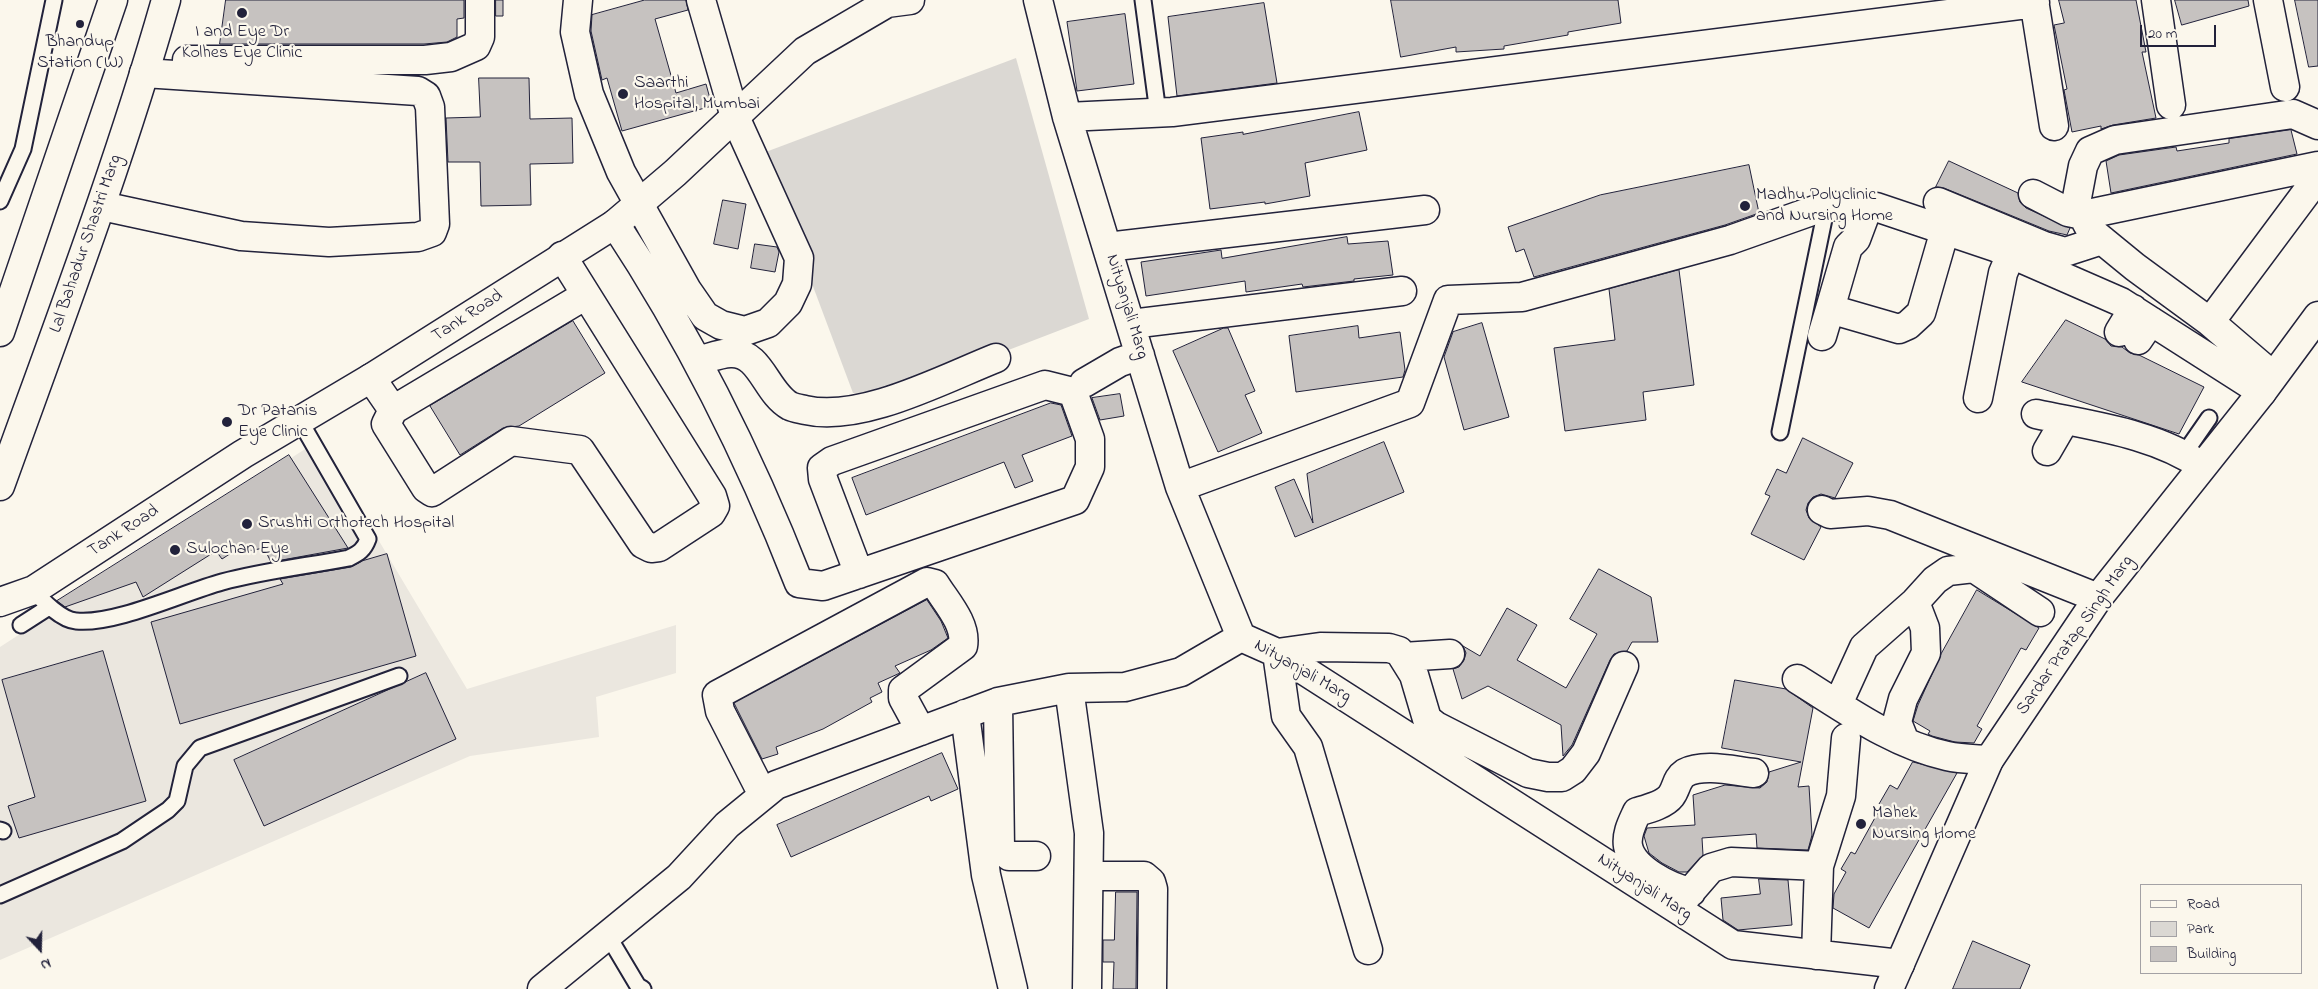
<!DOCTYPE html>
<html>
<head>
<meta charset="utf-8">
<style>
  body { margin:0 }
  #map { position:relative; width:2318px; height:989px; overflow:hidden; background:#fbf7ec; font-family:"Indie Flower",sans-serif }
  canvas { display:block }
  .legend { position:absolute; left:2140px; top:884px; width:162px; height:90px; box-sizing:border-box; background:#fbf7ec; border:1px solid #a4a2a5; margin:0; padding:6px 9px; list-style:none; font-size:15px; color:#22223b }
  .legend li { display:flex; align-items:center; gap:10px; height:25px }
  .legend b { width:25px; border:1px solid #a4a2a5 }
  .north { position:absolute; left:15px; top:924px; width:50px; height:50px; -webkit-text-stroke:4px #fbf7ec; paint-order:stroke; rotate:159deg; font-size:14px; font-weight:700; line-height:20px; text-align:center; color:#22223b }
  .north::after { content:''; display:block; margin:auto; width:18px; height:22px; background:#22223b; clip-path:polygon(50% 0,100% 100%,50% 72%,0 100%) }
  .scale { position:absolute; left:2140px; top:25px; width:76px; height:22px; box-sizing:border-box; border:2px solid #22223b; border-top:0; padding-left:6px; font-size:15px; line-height:18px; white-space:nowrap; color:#22223b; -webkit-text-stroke:4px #fbf7ec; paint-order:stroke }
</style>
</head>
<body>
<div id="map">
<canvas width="2318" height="989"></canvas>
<ul class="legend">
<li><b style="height:6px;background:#fbf7ec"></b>Road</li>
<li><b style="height:14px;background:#dbd8d3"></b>Park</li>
<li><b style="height:14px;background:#c6c2c0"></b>Building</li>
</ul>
<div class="north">N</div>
<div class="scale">20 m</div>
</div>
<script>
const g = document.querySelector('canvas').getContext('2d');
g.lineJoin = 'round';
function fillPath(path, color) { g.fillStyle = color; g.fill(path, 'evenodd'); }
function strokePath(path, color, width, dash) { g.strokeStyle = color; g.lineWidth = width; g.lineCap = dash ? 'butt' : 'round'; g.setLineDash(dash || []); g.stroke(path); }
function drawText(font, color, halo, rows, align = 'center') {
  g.font = font + ' "Indie Flower",sans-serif'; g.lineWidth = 4.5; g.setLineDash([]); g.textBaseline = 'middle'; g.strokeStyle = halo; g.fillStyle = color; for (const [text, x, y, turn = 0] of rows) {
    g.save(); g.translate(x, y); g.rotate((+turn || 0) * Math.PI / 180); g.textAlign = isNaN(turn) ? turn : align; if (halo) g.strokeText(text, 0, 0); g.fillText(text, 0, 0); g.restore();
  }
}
const built = new Path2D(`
  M 319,440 L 467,689 L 676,625 L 676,673 L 596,697 L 599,737 L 470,756 L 0,960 L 0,647 Z`);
const green = new Path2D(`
  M 1016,58 L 1089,319 L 902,391 L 853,393 L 763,153 Z`);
const building = new Path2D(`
  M 226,0 L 464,0 L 464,18 L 457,19 L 457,37 L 447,42 L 424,44 L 220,44 Z
  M 496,0 L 503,0 L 503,16 L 496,16 Z
  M 645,0 L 686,0 L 688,10 L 655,19 L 676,93 L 706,84 L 712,106 L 622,131 L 607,78 L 602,80 L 591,31 L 592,15 Z
  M 1391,0 L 1618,0 L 1621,23 L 1568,32 L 1568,35 L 1504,46 L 1504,49 L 1456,52 L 1456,47 L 1401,57 Z
  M 2059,0 L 2136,0 L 2146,52 L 2142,52 L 2156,118 L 2113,125 L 2101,129 L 2101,126 L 2072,132 L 2064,90 L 2067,89 L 2054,25 L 2064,23 Z
  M 2175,0 L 2248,0 L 2249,6 L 2182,25 Z
  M 2295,0 L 2318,0 L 2318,66 L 2309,67 Z
  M 1264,3 L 1277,83 L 1177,96 L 1168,17 Z
  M 1125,14 L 1134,84 L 1077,91 L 1067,22 Z
  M 479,78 L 529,78 L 530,119 L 572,118 L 573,163 L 530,164 L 531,205 L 481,206 L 480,162 L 448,162 L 446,118 L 480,117 Z
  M 1359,112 L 1367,150 L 1305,163 L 1310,196 L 1265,204 L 1265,202 L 1210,209 L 1201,138 L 1243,132 L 1243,134 Z
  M 2291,130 L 2297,154 L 2111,193 L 2106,161 L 2119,155 L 2176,147 L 2177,151 L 2229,143 L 2229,139 Z
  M 1949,161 L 2018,193 L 2020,202 L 2026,208 L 2070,228 L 2067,235 L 2049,231 L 1944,188 L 1936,187 Z
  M 1749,165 L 1759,213 L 1725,225 L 1534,277 L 1524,249 L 1516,252 L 1508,227 L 1600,195 Z
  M 723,200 L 746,204 L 738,249 L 714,244 Z
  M 1347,237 L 1348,244 L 1388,241 L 1393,275 L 1354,279 L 1354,281 L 1303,287 L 1302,284 L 1246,292 L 1245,281 L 1146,296 L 1141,262 L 1221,250 L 1222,258 Z
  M 755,244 L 777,247 L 779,252 L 775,272 L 751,268 Z
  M 1679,270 L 1694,385 L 1643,392 L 1646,420 L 1565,431 L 1554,348 L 1615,340 L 1609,289 Z
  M 2066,320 L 2105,339 L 2111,346 L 2122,347 L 2130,353 L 2139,355 L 2204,387 L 2179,434 L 2022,382 Z
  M 573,321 L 605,373 L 519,426 L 503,428 L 460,455 L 430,406 Z
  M 1482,323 L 1509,417 L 1464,430 L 1444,357 L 1453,332 Z
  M 1358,326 L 1359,338 L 1400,332 L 1405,370 L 1403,377 L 1296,392 L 1289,336 Z
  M 1224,328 L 1228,328 L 1255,391 L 1245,395 L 1262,433 L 1218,452 L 1173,351 Z
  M 1120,394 L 1124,416 L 1100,420 L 1092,398 Z
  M 1051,403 L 1061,405 L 1072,436 L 1022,455 L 1033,481 L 1015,488 L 1004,462 L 866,515 L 852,478 Z
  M 1803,438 L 1853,463 L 1835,498 L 1821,494 L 1813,497 L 1808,503 L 1806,510 L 1809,518 L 1821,527 L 1804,560 L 1751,534 L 1770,496 L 1765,494 L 1777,469 L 1786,473 Z
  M 1384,442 L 1404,492 L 1295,537 L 1275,487 L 1294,479 L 1313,523 L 1307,474 Z
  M 289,455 L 348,548 L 271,562 L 264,548 L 248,551 L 245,544 L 222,559 L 216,551 L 143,597 L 136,582 L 65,607 L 57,601 Z
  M 387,554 L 416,656 L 180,724 L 151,622 L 283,584 L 280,579 L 351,567 L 362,561 Z
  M 1599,569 L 1651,597 L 1658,642 L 1632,642 L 1627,651 L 1614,654 L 1610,660 L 1572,745 L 1563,756 L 1561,725 L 1488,686 L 1462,699 L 1453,669 L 1459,667 L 1464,660 L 1466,653 L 1463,646 L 1480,656 L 1507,608 L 1537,625 L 1517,660 L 1566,688 L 1597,634 L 1570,619 Z
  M 1977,590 L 2039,628 L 2026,650 L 2021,648 L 1977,726 L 1982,729 L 1974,743 L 1955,742 L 1932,736 L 1928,734 L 1930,731 L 1913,721 L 1918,705 L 1941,654 Z
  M 927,600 L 941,621 L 948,638 L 931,650 L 895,666 L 900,673 L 878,683 L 882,692 L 870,698 L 872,702 L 823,729 L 776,747 L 778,754 L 762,759 L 734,703 Z
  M 103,651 L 146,801 L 19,838 L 8,806 L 35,797 L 2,680 Z
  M 426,673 L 456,739 L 264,826 L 234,760 Z
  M 1735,680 L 1786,689 L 1813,708 L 1798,787 L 1809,786 L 1812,835 L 1808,850 L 1757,848 L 1756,834 L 1702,838 L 1703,855 L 1687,872 L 1679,872 L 1662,863 L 1649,853 L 1644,836 L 1647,828 L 1695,825 L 1693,795 L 1725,785 L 1760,788 L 1767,782 L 1769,772 L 1801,762 L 1722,748 Z
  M 942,753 L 958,789 L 931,801 L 929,796 L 791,857 L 777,825 Z
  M 1913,762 L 1957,773 L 1869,928 L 1833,908 L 1834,894 L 1846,872 L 1841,869 L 1851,852 L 1855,854 L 1882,805 L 1879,804 L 1890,785 L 1897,789 Z
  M 1759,879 L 1788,880 L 1792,925 L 1738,930 L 1723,920 L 1721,898 L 1760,894 Z
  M 1116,892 L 1137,892 L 1136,989 L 1113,989 L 1114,962 L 1103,962 L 1103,940 L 1114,940 Z
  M 1973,941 L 2030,965 L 2020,989 L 1953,989 Z`);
const lane = new Path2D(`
  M 1143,0 L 1158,113
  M 0,201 L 23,149 L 54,0
  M 1780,432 L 1824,219
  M 2184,454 L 2209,418
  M 34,590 C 42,601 62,620 76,621 C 115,625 182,593 222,582 C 263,571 307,566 349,558 C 359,553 364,550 368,539 L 300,421
  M 21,625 L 49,607
  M 0,830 L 3,831
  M 0,895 L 122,841 L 168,810 L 177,801 L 185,766 L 200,748 L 399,676
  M 607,934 L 638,986 L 643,989`);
const street = new Path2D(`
  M 578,0 L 575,32 L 589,94 L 621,172 L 687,290 L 705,316 L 721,325 L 745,331 L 768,323 L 788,303 L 797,284 L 799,258 L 735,117 L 701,0
  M 1038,0 L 1067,117 L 1180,487 L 1241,637 L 1277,653 L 1733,945 L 1900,964
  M 2034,0 L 2054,126
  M 2156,0 L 2171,105
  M 2268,0 L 2285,87
  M 187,60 L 425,60 L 451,57 L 476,46 L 480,37 L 480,0
  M 1067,117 L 1172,112 L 2035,3
  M 2033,194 L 2068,212 L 2083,215 L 2318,166
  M 1938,202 L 2044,246 L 2065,252 L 2102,240
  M 102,206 L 241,236 L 329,242 L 418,237 L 432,232 L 435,224 L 430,107 L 426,96 L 418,91 L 144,73
  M 1868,207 L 1856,239 L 1848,247 L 1830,309 L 1899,329 L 1908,325 L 1921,313 L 1945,230
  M 615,224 C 691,339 749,455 799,583 L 823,586 L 1075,500 L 1090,467 L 1090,439 L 1073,392 L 1045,385 L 832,461 L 822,468 L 823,479 L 859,574
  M 1107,247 L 1425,210
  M 2210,322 L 2135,267 L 2091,231 L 2076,203 L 2083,166 L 2090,151 L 2115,140 L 2293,114 L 2318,125
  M 1131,324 L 1402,291
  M 2119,332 L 2133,309
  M 1822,336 L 1830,309
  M 2138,340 L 2151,321
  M 698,361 C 709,358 721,353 731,353 C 761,352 766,393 790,406 C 794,408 801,409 805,410 C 861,423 943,379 996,358
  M 2273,376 L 2210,322 L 2318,177
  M 371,378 L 393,410 L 386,424 L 426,488 L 432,492 L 511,441 L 580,450 L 643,544 L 651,548 L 659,547 L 711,513 L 715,506 L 712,496 L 562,256
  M 1084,383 L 1120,362 L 1140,355
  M 1978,398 L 2003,273 L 2011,254
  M 393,410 L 586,295
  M 2036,414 C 2092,426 2154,433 2202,466
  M 2047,451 L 2065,420
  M 1180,487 L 1410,403 L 1448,300 L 1522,297 L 1730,240 L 1826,206 L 1876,207 L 1995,247 L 2121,302 L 2262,392
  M 1822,510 L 1830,514 L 1868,511 L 1890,515 L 2098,598
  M 1403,657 L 1450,654
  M 1797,679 C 1844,708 1892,744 1947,756 C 1960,759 1975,759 1989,760
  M 1069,688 L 1089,833 L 1087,989
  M 998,702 L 1000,848 L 1009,856 L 1036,856
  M 1838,704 L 1864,647 L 1915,602 L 1935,580 L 1948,571 L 1974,568 L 2040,612
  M 965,714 L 986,875 L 1013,989
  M 1905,742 L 1897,722 L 1903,699 L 1926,653 L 1925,628 L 1915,602
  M 763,795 L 720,711 L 717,695 L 927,582 L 935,584 C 946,602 967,624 963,646 L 903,690 L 903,698 L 921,731
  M 1089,876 L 1144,876 L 1151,882 L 1153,889 L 1152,989
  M 1691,892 C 1670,888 1632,869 1628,846 C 1626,834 1632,823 1637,812 C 1647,809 1664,805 1671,796 C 1677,788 1676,779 1685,773 C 1704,763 1734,771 1754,773
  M 1678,906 L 1711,868 L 1731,862 L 1819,866
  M 1368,950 L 1308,747 L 1286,716 L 1277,653 L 1320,647 L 1389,648 L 1399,651 L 1414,675 L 1427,719 L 1436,726 L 1528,773 L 1548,777 L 1562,777 L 1573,770 L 1586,753 L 1624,666
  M 1816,955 L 1819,866 L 1841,796 L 1846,738
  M 542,989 L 679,877 L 727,825 L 776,785 L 998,702 L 1069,688 L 1125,687 L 1181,672 L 1241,637`);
const secondary = new Path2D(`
  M 0,602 L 34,590 L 243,454 L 371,378 L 615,224 L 675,173 L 805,51 L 887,3 L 910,0
  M 1889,989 L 1989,760 L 2098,598 L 2262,392 L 2318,316`);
const primary = new Path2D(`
  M 0,332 L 113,0
  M 0,486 C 58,325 119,165 166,0`);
const markers = [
  [242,13,6,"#22223b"],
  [80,24,5,"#22223b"],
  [623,94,6,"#22223b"],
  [1745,206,6,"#22223b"],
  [227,422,6,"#22223b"],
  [247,524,6,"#22223b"],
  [175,550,6,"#22223b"],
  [1861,824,6,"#22223b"]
];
const poiNames = [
  ["I and Eye Dr",242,33,"center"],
  ["Kolhes Eye Clinic",242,54,"center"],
  ["Bhandup",80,43,"center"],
  ["Station (W)",80,64,"center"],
  ["Saarthi",634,84],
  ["Hospital, Mumbai",634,105],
  ["Madhu Polyclinic",1756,196],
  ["and Nursing Home",1756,217],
  ["Dr Patanis",238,412],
  ["Eye Clinic",238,433],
  ["Srushti Orthotech Hospital",258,524],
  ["Sulochan Eye",186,550],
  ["Mahek",1872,814],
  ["Nursing Home",1872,835]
];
const streetNames = [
  ["Lal Bahadur Shastri Marg",87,244,-71],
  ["Nityanjali Marg",1126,307,73],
  ["Tank Road",468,317,-33],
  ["Tank Road",124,532,-33],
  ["Sardar Pratap Singh Marg",2076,636,-55],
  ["Nityanjali Marg",1302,672,30],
  ["Nityanjali Marg",1644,888,33]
];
fillPath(built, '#ebe7df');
fillPath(green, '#dbd8d3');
fillPath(building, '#c6c2c0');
strokePath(building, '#22223b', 1);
strokePath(lane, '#22223b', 19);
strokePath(street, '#22223b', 31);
strokePath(secondary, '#22223b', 31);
strokePath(primary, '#22223b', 31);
strokePath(lane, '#fbf7ec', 15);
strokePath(street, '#fbf7ec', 28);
strokePath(secondary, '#fbf7ec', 28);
strokePath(primary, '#fbf7ec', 28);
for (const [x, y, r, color] of markers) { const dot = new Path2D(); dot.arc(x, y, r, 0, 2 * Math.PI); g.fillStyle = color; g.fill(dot); strokePath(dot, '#fbf7ec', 2); }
drawText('18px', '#22223b', '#fbf7ec', poiNames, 'left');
drawText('18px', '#22223b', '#fbf7ec', streetNames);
</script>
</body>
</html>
